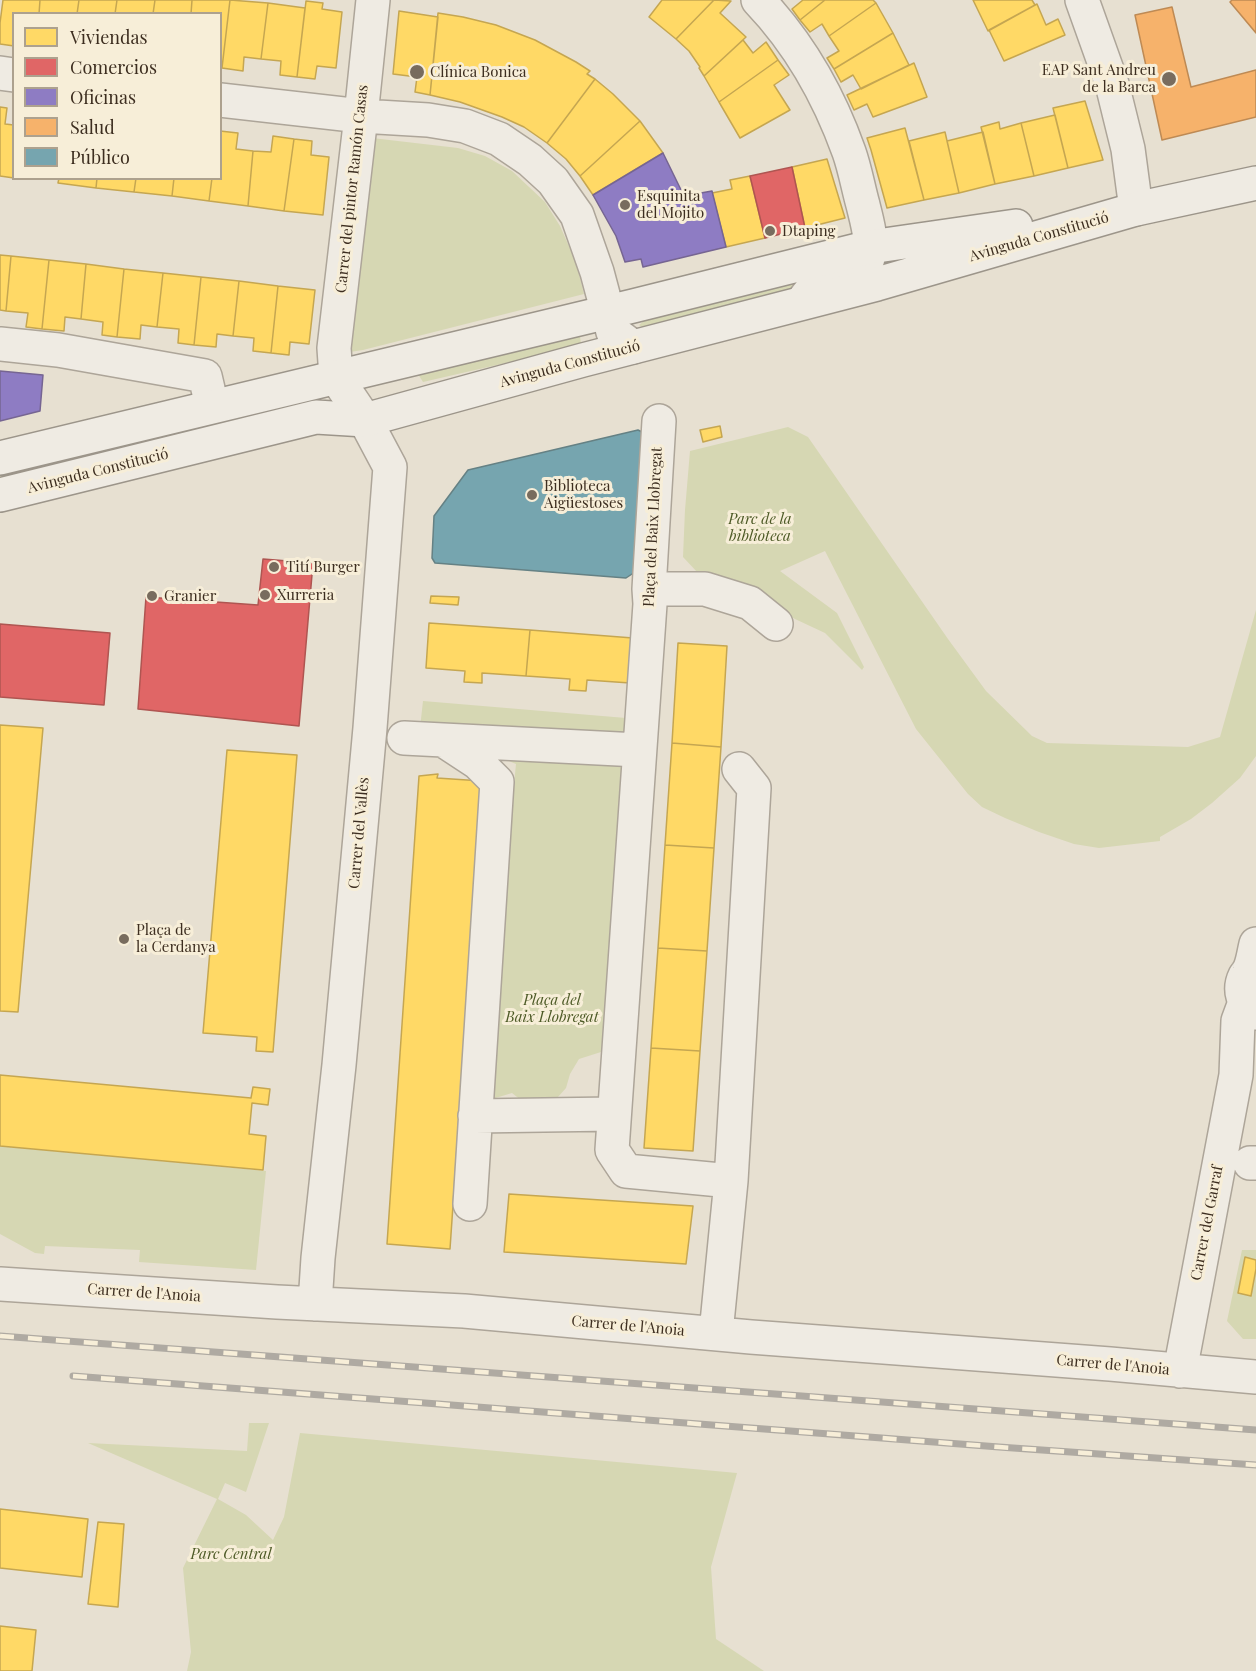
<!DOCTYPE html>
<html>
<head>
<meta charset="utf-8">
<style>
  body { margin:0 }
  #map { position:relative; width:1256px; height:1671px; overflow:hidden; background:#e7e0d1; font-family:"Playfair Display",serif }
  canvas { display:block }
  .legend { position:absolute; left:12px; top:12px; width:210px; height:168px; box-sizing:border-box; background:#f7eed8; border:2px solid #ada18e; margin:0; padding:8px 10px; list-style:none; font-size:18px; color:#3d2e20 }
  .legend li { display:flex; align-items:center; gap:12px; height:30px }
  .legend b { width:30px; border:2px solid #ada18e }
</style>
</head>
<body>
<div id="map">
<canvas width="1256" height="1671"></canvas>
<ul class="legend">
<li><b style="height:16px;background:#ffd966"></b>Viviendas</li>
<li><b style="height:16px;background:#e06666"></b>Comercios</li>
<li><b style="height:16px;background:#8e7cc3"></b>Oficinas</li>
<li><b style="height:16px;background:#f6b26b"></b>Salud</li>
<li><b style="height:16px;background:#76a5af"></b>Público</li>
</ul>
</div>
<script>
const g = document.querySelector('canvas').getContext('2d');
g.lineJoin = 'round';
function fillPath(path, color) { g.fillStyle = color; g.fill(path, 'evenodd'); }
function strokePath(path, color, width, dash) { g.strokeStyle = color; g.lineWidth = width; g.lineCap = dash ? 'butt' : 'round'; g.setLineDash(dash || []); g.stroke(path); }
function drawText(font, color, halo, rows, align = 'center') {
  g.font = font + ' "Playfair Display",serif'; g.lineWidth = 6; g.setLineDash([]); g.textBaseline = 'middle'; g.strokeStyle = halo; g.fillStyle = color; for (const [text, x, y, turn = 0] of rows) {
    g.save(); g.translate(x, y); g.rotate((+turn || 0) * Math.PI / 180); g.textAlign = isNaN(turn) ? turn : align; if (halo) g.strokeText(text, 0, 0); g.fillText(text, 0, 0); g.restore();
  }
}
const green = new Path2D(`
  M 372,138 L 458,148 L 485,156 L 512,171 L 545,202 L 560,226 L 576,262 L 584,294 L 363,350 L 350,352 Z
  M 794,282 L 799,287 L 643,328 L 639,325 L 645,320 Z
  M 575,334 L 580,336 L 581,344 L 575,347 L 423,382 L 418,374 Z
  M 301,400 L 302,405 L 0,482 L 0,469 Z
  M 788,427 L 808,437 L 948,639 L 986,691 L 1032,736 L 1047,743 L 1188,747 L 1220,737 L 1256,610 L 1256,756 L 1240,778 L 1212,803 L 1191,819 L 1160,837 L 1160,841 L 1099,848 L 1074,844 L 1039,832 L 1005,818 L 982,807 L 968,794 L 916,729 L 825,551 L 780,571 L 837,613 L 864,667 L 862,670 L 825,633 L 795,619 L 756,595 L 698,573 L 683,557 L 685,510 L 690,451 Z
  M 423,701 L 626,718 L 625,740 L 420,728 Z
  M 504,759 L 627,759 L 607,1053 L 601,1052 L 579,1059 L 570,1074 L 566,1088 L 558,1097 L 546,1103 L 522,1101 L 512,1093 L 479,1103 L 498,989 L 514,784 L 516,764 Z
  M 0,1146 L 266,1171 L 256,1270 L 139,1262 L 140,1250 L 45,1246 L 44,1254 L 35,1253 L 0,1234 Z
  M 1242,1250 L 1256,1250 L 1256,1339 L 1243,1339 L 1227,1321 Z
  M 249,1423 L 269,1423 L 246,1492 L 225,1483 L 218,1499 L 246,1515 L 273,1540 L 284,1517 L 300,1433 L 737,1473 L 711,1567 L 716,1639 L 764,1671 L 187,1671 L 191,1652 L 183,1568 L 217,1499 L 88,1443 L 247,1451 Z`);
const homes = new Path2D(`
  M 3,0 L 40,0 L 39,14 L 14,14 L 14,46 L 0,44 L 0,23 Z
  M 40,0 L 79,0 L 77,14 L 39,14 Z
  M 79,0 L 117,0 L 115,14 L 77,14 Z
  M 117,0 L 155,0 L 153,14 L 115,14 Z
  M 155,0 L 192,0 L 191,14 L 153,14 Z
  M 192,0 L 230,0 L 222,68 L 220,68 L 220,14 L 191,14 Z
  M 230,0 L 268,3 L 261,59 L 244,57 L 243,71 L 222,68 Z
  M 662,0 L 714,0 L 676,39 L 649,17 Z
  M 714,0 L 731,1 L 720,13 L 746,37 L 704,76 L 699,68 L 700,67 L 689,51 L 676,39 Z
  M 803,0 L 825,0 L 800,20 L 792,9 Z
  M 825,0 L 873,0 L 876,3 L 829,36 L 822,24 L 810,32 L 800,20 Z
  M 973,0 L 1032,0 L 1035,5 L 988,31 Z
  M 306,1 L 323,3 L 322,9 L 342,12 L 336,68 L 317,66 L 315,79 L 297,77 Z
  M 268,3 L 305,8 L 297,77 L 280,75 L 281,61 L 261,59 Z
  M 876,3 L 893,33 L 834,69 L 827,58 L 839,51 L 829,36 Z
  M 1037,4 L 1046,25 L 1058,19 L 1065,35 L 1004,61 L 989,30 Z
  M 399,11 L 438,17 L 430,95 L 415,92 L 417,77 L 393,74 Z
  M 438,13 L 463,17 L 496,25 L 535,40 L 576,62 L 590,71 L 587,74 L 595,79 L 547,143 L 524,127 L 502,117 L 460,102 L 430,95 Z
  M 893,33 L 909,65 L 861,89 L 853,75 L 841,82 L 834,69 Z
  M 743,40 L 753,53 L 766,42 L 778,60 L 719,102 L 704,76 Z
  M 778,60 L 789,75 L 774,85 L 790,110 L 740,138 L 719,102 Z
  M 914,63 L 927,97 L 873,117 L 867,104 L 854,110 L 847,95 Z
  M 595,79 L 613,94 L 640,121 L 580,176 L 566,159 L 547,143 Z
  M 1085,101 L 1103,160 L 1068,168 L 1053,108 Z
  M 0,107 L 7,108 L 5,124 L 14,125 L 14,178 L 0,176 Z
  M 1055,115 L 1068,168 L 1034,176 L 1021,123 Z
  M 640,121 L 663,153 L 593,195 L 580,176 Z
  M 999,122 L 1000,129 L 1021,123 L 1034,176 L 995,184 L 981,127 Z
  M 905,128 L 924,200 L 887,208 L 871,150 L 867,138 Z
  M 220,131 L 238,133 L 236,149 L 253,151 L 248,206 L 209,201 L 212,178 L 220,178 Z
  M 945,132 L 959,193 L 924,200 L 909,141 Z
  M 983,132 L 995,184 L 959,193 L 947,141 Z
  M 273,136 L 294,139 L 284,211 L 248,206 L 253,151 L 271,152 Z
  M 294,139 L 312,141 L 311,155 L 329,157 L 323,215 L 284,211 Z
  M 827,159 L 845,218 L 805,228 L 792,167 Z
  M 750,176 L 765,238 L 726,247 L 712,193 L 732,189 L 730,180 Z
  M 59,178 L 97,178 L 96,188 L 58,183 Z
  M 97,178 L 136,178 L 134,192 L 96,188 Z
  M 136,178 L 174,178 L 172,196 L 134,192 Z
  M 174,178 L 212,178 L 209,201 L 172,196 Z
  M 0,255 L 11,256 L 6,311 L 0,310 Z
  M 11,256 L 49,260 L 42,329 L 26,327 L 28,313 L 6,311 Z
  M 49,260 L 86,264 L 81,319 L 65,317 L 64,331 L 42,329 Z
  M 86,264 L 124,269 L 117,337 L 102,335 L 103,322 L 81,319 Z
  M 124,269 L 163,273 L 157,327 L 141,325 L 140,339 L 117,337 Z
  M 163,273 L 201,277 L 194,345 L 178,343 L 179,329 L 157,327 Z
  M 201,277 L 239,281 L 233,336 L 217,334 L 216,347 L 194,345 Z
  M 239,281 L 278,286 L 271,353 L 253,351 L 254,338 L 233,336 Z
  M 278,286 L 315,290 L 309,344 L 290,342 L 289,355 L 271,353 Z
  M 720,426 L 722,437 L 703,442 L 700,430 Z
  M 431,596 L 459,597 L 458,605 L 430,603 Z
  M 429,623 L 530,630 L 526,676 L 482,673 L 482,683 L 464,682 L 465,671 L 426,668 Z
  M 530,630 L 633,638 L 630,683 L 587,680 L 586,691 L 569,690 L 570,679 L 526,676 Z
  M 678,643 L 727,646 L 721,747 L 672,743 Z
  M 0,725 L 43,728 L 18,1012 L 0,1011 Z
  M 672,743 L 721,747 L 714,848 L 665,845 Z
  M 227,750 L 297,755 L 273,1052 L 256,1051 L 257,1037 L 203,1033 Z
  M 438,774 L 437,778 L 482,781 L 450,1249 L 387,1244 L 419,776 Z
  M 665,845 L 714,848 L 707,951 L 658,948 Z
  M 658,948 L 707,951 L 700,1051 L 651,1048 Z
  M 651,1048 L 700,1051 L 693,1151 L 644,1148 Z
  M 0,1075 L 251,1098 L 253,1087 L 270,1089 L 268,1105 L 252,1103 L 249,1134 L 266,1136 L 263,1170 L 0,1146 Z
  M 509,1194 L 693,1206 L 686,1264 L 504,1252 Z
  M 1245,1257 L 1256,1260 L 1256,1269 L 1251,1296 L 1238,1293 Z
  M 0,1509 L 88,1519 L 82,1577 L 0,1568 Z
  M 98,1522 L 124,1524 L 118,1607 L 88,1604 Z
  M 0,1626 L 36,1630 L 32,1671 L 0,1671 Z`);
const shops = new Path2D(`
  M 792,167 L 805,228 L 765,238 L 750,176 Z
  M 263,559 L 313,563 L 299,726 L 138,709 L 146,597 L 258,605 Z
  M 0,624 L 110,633 L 104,705 L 0,697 Z`);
const offices = new Path2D(`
  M 663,153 L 684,196 L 712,191 L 726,247 L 643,267 L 641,259 L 625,262 L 616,236 L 593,195 Z
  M 0,371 L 43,375 L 40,411 L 0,421 Z`);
const health = new Path2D(`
  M 1232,0 L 1256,0 L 1256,33 L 1230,2 Z
  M 1172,7 L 1191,87 L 1256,70 L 1256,117 L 1162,140 L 1135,15 Z`);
const public = new Path2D(`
  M 638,430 L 642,432 L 635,572 L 626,578 L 435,563 L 432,558 L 434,516 L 468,470 Z`);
const street = new Path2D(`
  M 758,0 C 799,43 829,96 849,152 C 855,169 858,187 863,205 C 867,222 875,246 866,263 C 860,274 849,273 838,275 C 823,279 810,289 803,302
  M 1082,0 L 1112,84 L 1128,149 L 1136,209
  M 0,73 L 14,75
  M 220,100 L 361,116 L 428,120 L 465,126 L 499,139 L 530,160 L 553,181 L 577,215 L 597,272 L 613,332 L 633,347
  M 0,344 L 58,350 L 205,376 L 212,406
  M 659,421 L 649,589 L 650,604 L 612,1150 L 626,1171 L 731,1181 L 716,1333
  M 649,589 L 705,589 L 750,603 L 776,624
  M 404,738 L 638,750
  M 443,740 L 478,763 L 497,782 L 470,1204
  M 1256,944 C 1254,952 1253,961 1250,968 C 1250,969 1246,975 1245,976 C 1238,990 1243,1005 1256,1013
  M 475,1116 L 613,1114
  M 1250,1163 L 1256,1163
  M 731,1181 L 754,788 L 739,769
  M 0,1284 L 277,1302 L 464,1311 L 751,1337 L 1110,1364 L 1256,1377
  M 315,1304 L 318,1258 L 339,1065 L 370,728 L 390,467 L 365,420 L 336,377 L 334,348 L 361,116 L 373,0
  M 1180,1371 L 1236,1075 L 1238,1021 L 1245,1002`);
const secondary = new Path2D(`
  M 0,458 L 633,306 L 870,247 L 1016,226
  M 0,495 L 316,417 L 365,420 L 583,360 L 877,284 L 1136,209 L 1256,183`);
const rail = new Path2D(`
  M 0,1336 L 1256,1430
  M 73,1376 L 999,1447 L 1256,1465`);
const markers = [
  [417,72,8,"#786c5e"],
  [1169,79,8,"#786c5e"],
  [625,205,6,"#786c5e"],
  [770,231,6,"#786c5e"],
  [532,495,6,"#786c5e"],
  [274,567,6,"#786c5e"],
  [265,595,6,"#786c5e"],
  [152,596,6,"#786c5e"],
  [124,939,6,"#786c5e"]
];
const poiNames = [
  ["EAP Sant Andreu",1156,70,"right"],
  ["de la Barca",1156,87,"right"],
  ["Clínica Bonica",430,72],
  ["Esquinita",637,196],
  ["del Mojito",637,213],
  ["Dtaping",782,231],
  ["Biblioteca",544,486],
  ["Aigüestoses",544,503],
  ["Tití Burger",286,567],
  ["Xurreria",277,595],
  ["Granier",164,596],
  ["Plaça de",136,930],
  ["la Cerdanya",136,947]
];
const streetNames = [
  ["Carrer del pintor Ramón Casas",352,189,-84],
  ["Avinguda Constitució",1039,237,-16],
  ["Avinguda Constitució",570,364,-15],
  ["Avinguda Constitució",98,471,-14],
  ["Plaça del Baix Llobregat",653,527,-87],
  ["Carrer del Vallès",359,833,-85],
  ["Carrer del Garraf",1207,1223,-79],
  ["Carrer de l'Anoia",144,1293,4],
  ["Carrer de l'Anoia",628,1326,5],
  ["Carrer de l'Anoia",1113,1365,5]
];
const parkNames = [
  ["Parc de la",760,519],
  ["biblioteca",760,536],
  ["Plaça del",552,1000],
  ["Baix Llobregat",552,1017],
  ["Parc Central",231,1554]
];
fillPath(green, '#d6d7b3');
fillPath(homes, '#ffd966');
strokePath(homes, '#c5a651', 1.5);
fillPath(shops, '#e06666');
strokePath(shops, '#af5551', 1.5);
fillPath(offices, '#8e7cc3');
strokePath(offices, '#766592', 1.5);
fillPath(health, '#f6b26b');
strokePath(health, '#be8a54', 1.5);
fillPath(public, '#76a5af');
strokePath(public, '#658184', 1.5);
strokePath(street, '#ada599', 36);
strokePath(secondary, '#9c958a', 36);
strokePath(street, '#efebe3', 33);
strokePath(secondary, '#efebe3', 33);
strokePath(rail, '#afaaa2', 7);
strokePath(rail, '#f7eed8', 4.5, [14]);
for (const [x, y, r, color] of markers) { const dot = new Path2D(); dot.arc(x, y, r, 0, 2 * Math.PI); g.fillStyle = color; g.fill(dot); strokePath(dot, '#f7eed8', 2); }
drawText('15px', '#3d2e20', '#f7eed8', poiNames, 'left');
drawText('15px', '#3d2e20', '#f7eed8', streetNames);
drawText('italic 15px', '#4d5a26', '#f7eed8', parkNames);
</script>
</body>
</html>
